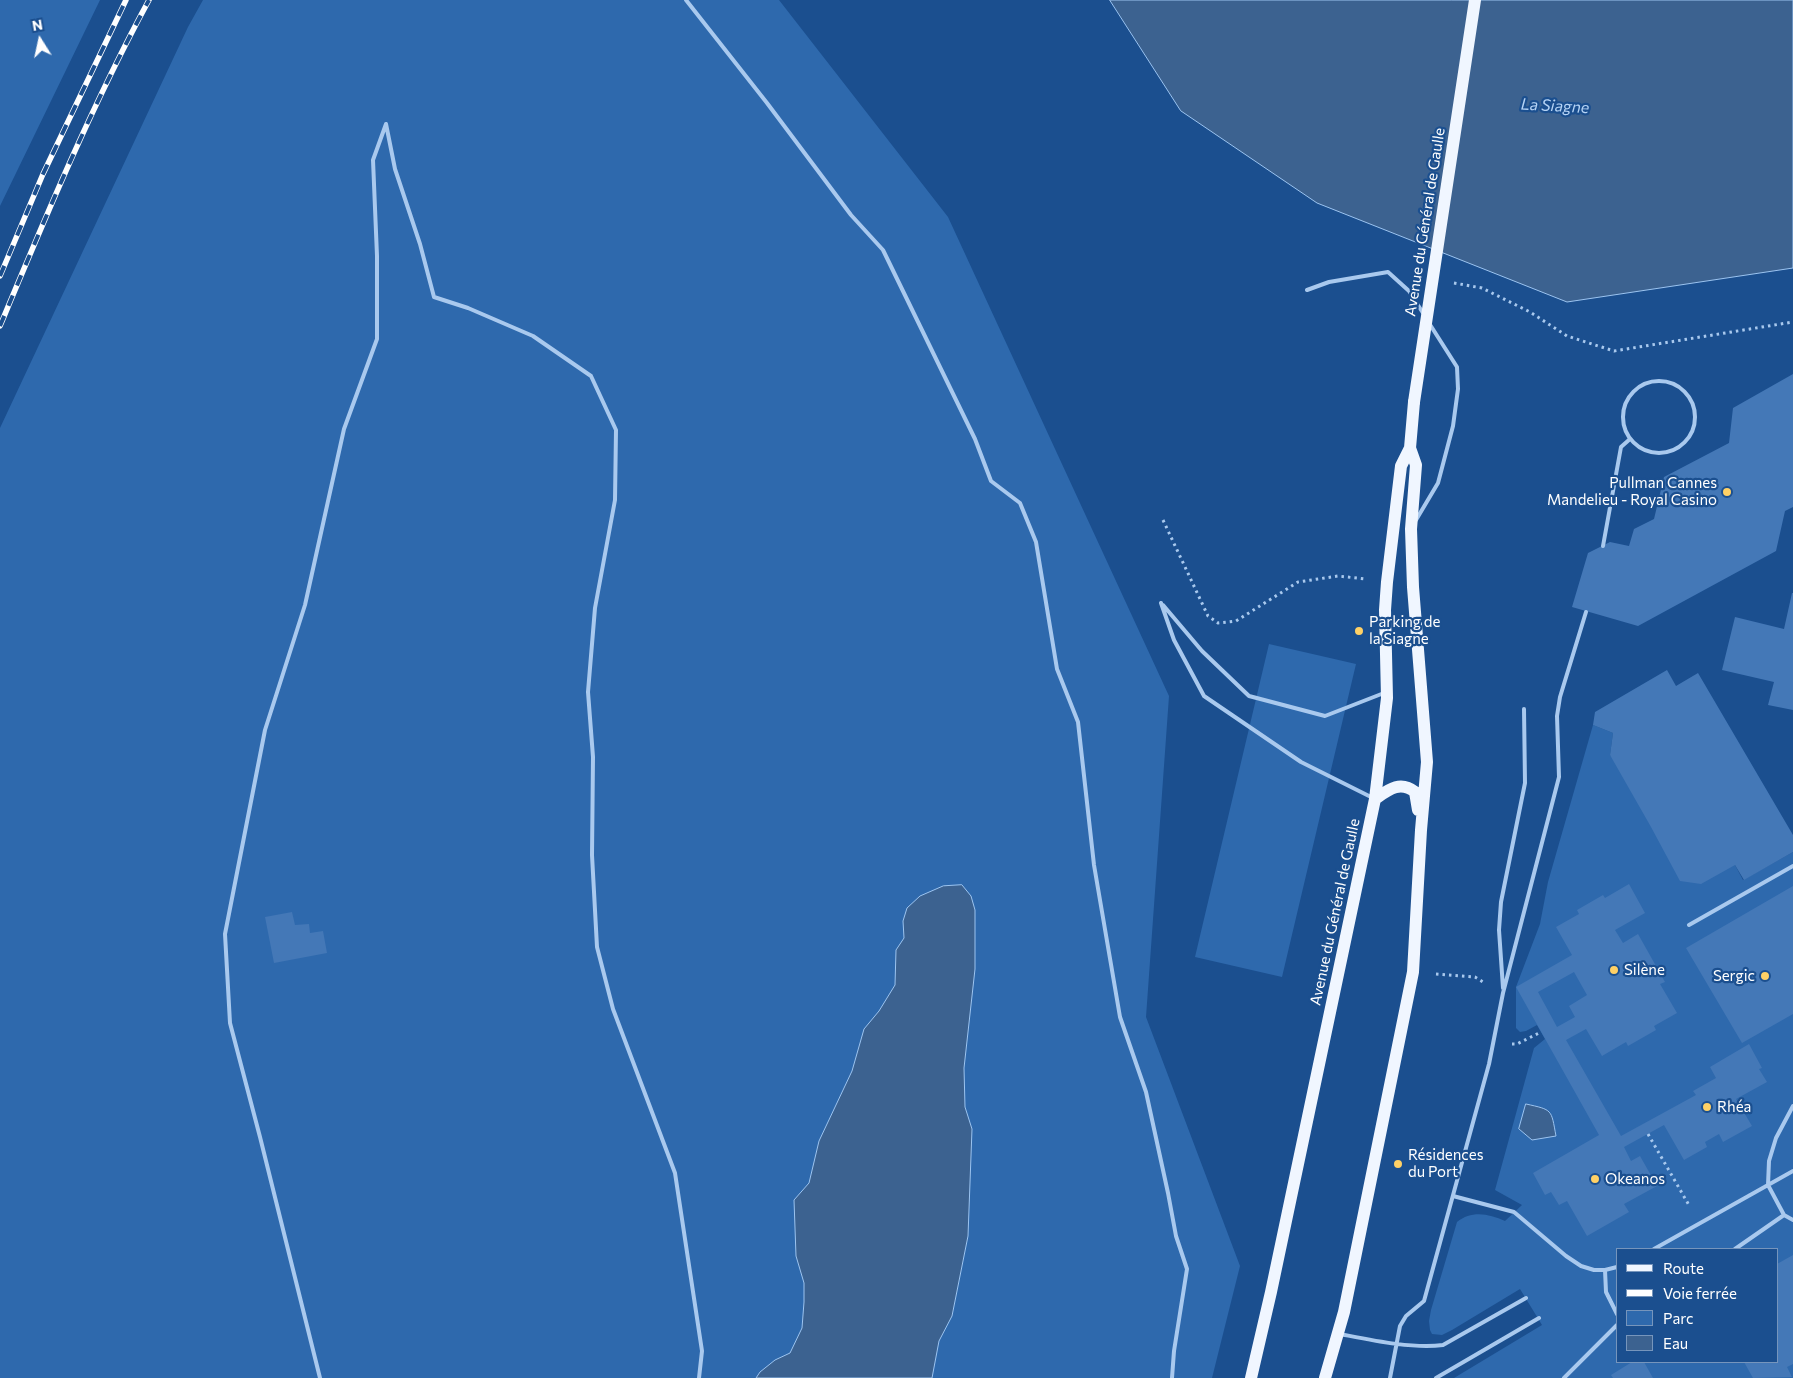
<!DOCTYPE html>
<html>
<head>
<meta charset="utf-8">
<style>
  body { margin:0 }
  #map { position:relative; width:1793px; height:1378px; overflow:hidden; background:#1b4f8f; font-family:Commissioner,sans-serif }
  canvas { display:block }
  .legend { position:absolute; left:1616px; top:1248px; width:162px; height:115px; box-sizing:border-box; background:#1b4f8f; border:1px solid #7695bc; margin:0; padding:6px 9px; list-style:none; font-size:15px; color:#fff }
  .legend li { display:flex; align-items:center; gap:10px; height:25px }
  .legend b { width:25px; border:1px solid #7695bc }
  .north { position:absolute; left:15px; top:15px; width:50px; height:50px; -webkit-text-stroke:4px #1b4f8f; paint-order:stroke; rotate:350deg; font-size:14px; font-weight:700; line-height:20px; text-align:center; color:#fff }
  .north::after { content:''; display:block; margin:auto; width:18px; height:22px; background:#fff; clip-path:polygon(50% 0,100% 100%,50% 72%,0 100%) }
</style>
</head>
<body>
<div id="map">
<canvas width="1793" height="1378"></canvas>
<ul class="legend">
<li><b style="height:6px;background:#f0f6ff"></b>Route</li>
<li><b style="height:6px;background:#fff"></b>Voie ferrée</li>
<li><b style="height:14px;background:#2e69ad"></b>Parc</li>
<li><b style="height:14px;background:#3c6290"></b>Eau</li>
</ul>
<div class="north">N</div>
</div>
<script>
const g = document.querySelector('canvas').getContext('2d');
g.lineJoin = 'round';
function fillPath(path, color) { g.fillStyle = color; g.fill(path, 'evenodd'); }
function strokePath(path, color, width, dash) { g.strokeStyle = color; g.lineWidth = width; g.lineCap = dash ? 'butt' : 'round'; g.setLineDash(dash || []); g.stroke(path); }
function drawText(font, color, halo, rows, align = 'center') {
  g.font = font + ' Commissioner,sans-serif'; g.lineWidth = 4.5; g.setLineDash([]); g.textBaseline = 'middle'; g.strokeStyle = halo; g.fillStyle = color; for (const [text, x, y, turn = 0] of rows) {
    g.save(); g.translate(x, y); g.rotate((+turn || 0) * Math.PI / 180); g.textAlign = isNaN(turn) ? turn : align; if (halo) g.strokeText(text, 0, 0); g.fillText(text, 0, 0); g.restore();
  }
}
const green = new Path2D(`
  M 0,0 L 100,0 L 0,206 Z
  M 203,0 L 779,0 L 948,217 L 1169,696 L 1146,1017 L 1240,1266 L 1212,1378 L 0,1378 L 0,428 L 188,27 Z
  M 1269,644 L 1356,664 L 1282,977 L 1195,957 Z
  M 1593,725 L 1613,733 L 1610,755 L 1735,865 L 1743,880 L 1793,852 L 1793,1378 L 1454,1378 L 1542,1325 L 1520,1289 L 1452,1330 L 1442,1335 L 1432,1334 L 1430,1330 L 1429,1321 L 1431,1310 L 1457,1222 C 1472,1210 1489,1214 1505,1221 L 1522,1205 L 1495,1190 L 1534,1048 L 1545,1039 L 1537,1025 L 1526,1031 L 1520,1032 L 1516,1028 L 1516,987 L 1540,924 L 1548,882 ZM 1617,1249 L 1777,1249 L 1777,1362 L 1617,1362 Z`);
const water = new Path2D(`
  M 1110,0 L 1793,0 L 1793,268 L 1567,302 L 1317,203 L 1181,111 Z
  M 962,885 L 971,896 L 975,910 L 975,969 L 964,1068 L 965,1107 L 972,1129 L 968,1236 L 952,1316 L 939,1341 L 932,1378 L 756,1378 L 760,1372 L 775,1360 L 790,1353 L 802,1328 L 804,1302 L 804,1283 L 796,1256 L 794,1200 L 809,1183 L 819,1141 L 852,1071 L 864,1029 L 879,1011 L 895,985 L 896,950 L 904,938 L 903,921 L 907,908 L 920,896 L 943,886 Z
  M 1526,1104 C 1553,1110 1551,1109 1556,1136 L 1532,1140 L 1519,1129 Z`);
const building = new Path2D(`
  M 1793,374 L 1793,507 L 1785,511 L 1776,551 L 1638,626 L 1572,607 L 1588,553 L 1610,542 L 1629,546 L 1634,529 L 1654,519 L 1664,477 L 1729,443 L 1733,408 Z
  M 1792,593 L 1793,593 L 1793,710 L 1768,705 L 1774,682 L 1722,670 L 1735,617 L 1784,629 Z
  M 1667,670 L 1676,686 L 1698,673 L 1793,835 L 1793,852 L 1744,880 L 1735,865 L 1701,884 L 1680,881 L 1651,827 L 1610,755 L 1613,733 L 1593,725 L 1595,712 Z
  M 1629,884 L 1645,913 L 1615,930 L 1623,943 L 1638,934 L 1665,982 L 1660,984 L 1677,1013 L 1654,1026 L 1656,1030 L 1628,1046 L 1626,1042 L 1602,1056 L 1586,1029 L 1566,1040 L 1621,1136 L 1696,1095 L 1693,1091 L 1716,1078 L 1710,1067 L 1749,1044 L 1762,1068 L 1759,1069 L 1767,1082 L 1736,1099 L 1752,1126 L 1723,1142 L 1719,1134 L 1705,1142 L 1707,1147 L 1684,1160 L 1664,1125 L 1624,1147 L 1631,1161 L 1640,1156 L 1657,1186 L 1624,1204 L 1629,1212 L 1587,1236 L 1567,1201 L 1559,1205 L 1551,1192 L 1545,1195 L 1533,1173 L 1599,1135 L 1516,987 L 1572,955 L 1556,927 L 1579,914 L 1577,910 L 1603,895 L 1605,898 ZM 1574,972 L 1587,995 L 1569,1006 L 1575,1017 L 1557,1027 L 1538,992 Z
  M 1793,886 L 1793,1014 L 1742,1043 L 1686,948 Z
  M 292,912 L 295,925 L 309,924 L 310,933 L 323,931 L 327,953 L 274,963 L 265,917 Z
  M 1793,1255 L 1793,1364 L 1787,1367 L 1792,1377 L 1753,1378 L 1744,1362 L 1777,1362 L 1777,1264 Z
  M 1632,1362 L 1644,1362 L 1653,1378 L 1613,1378 L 1611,1375 Z`);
const path = new Path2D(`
  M 1454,283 L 1482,288 L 1530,312 L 1567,336 L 1614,351 L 1793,322
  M 1163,520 L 1208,616 L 1218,623 L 1236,621 L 1298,582 L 1338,576 L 1365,579
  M 1436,974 L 1475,977 L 1483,982
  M 1512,1044 L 1517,1044 L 1541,1032
  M 1648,1134 L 1690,1207`);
const service = new Path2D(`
  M 686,0 L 767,103 L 851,215 L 883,250 L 975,439 L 991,481 L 1020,503 L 1036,542 L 1057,669 L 1078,722 L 1094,865 L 1120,1017 L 1146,1092 L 1168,1193 L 1176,1236 L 1187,1269 L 1174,1351 L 1172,1378
  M 1307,290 L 1329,282 L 1388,272 L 1409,291 L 1423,313
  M1623 417a36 36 0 1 1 72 0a36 36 0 1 1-72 0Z
  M 1416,520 L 1438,483 L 1453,426 L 1458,389 L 1457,367 L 1429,323
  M 1603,546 L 1621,447 L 1630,439
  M 1161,603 L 1174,640 L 1204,696 L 1301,762 L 1373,798
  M 1163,605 L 1202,651 L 1249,696 L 1325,716 L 1384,693
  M 1689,925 L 1793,866
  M 1503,988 L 1499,930 L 1501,902 L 1525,783 L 1524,709
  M 1793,1106 L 1776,1138 L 1769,1161 L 1768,1185 L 1784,1215 L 1793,1220
  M 1453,1196 L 1514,1212 L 1566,1256 L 1581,1266 L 1594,1270 L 1605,1270 L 1617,1267
  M 1654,1249 L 1793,1171
  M 1735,1249 L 1784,1215
  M 1605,1270 L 1606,1292 L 1617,1314
  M 1340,1334 C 1371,1340 1412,1349 1443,1345 L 1526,1298
  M 320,1378 L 260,1137 L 230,1023 L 225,934 L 265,730 L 305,605 L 344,429 L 377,339 L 377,256 L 373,160 L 386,124 L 395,169 L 420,244 L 434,297 L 468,308 L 533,336 L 591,376 L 616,430 L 615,500 L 595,608 L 588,692 L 593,757 L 592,855 L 597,947 L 613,1009 L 675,1173 L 702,1351 L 699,1378
  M 1390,1378 L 1400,1326 L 1406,1316 L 1424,1301 L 1489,1064 L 1503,993 L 1559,777 L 1557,716 L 1560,697 L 1586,612
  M 1436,1378 L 1539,1318
  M 1564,1378 L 1617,1325`);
const primary = new Path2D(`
  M 1375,799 C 1388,790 1400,780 1415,792 L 1418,810
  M 1251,1378 L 1271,1292 L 1375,799 L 1387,698 L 1385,610 L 1387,582 L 1401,466 L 1410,448 L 1414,402
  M 1325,1378 L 1344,1312 L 1413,972 L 1421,830 L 1427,762 L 1413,587 L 1411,529 L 1416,465 L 1410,448`);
const rail = new Path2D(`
  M 0,276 L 43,174 L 126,0
  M 0,326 C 46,216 92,105 149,0`);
const primaryBridge = new Path2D(`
  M 1414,402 L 1475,0`);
const markers = [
  [1727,492,5,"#ffd166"],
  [1359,631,5,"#ffd166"],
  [1614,970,5,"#ffd166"],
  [1765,976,5,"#ffd166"],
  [1707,1107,5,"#ffd166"],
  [1398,1164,5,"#ffd166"],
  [1595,1179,5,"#ffd166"]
];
const streetNames = [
  ["Avenue du Général de Gaulle",1425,222,-81],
  ["Avenue du Général de Gaulle",1335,912,-78]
];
const poiNames = [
  ["Pullman Cannes",1717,483,"right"],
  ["Mandelieu - Royal Casino",1717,500,"right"],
  ["Parking de",1369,622],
  ["la Siagne",1369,639],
  ["Silène",1624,970],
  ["Sergic",1755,976,"right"],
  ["Rhéa",1717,1107],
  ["Résidences",1408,1155],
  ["du Port",1408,1172],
  ["Okeanos",1605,1179]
];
const waterNames = [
  ["La Siagne",1555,106,3]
];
fillPath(green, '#2e69ad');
fillPath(water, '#3c6290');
strokePath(water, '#9cc4f0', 1);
fillPath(building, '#4478b7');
strokePath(path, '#a9c9ee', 3, [2.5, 4]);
strokePath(service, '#a9c9ee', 4);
strokePath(primary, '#f0f6ff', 12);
strokePath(rail, '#fff', 5.5);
strokePath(rail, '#1b4f8f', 4, [11]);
strokePath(primaryBridge, '#f0f6ff', 12);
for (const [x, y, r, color] of markers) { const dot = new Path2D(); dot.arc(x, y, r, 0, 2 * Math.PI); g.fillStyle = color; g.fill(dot); strokePath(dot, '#1b4f8f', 2); }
drawText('15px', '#fff', '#1b4f8f', streetNames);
drawText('15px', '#fff', '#1b4f8f', poiNames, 'left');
drawText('italic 16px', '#b5d3f5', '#1b4f8f', waterNames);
</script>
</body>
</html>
